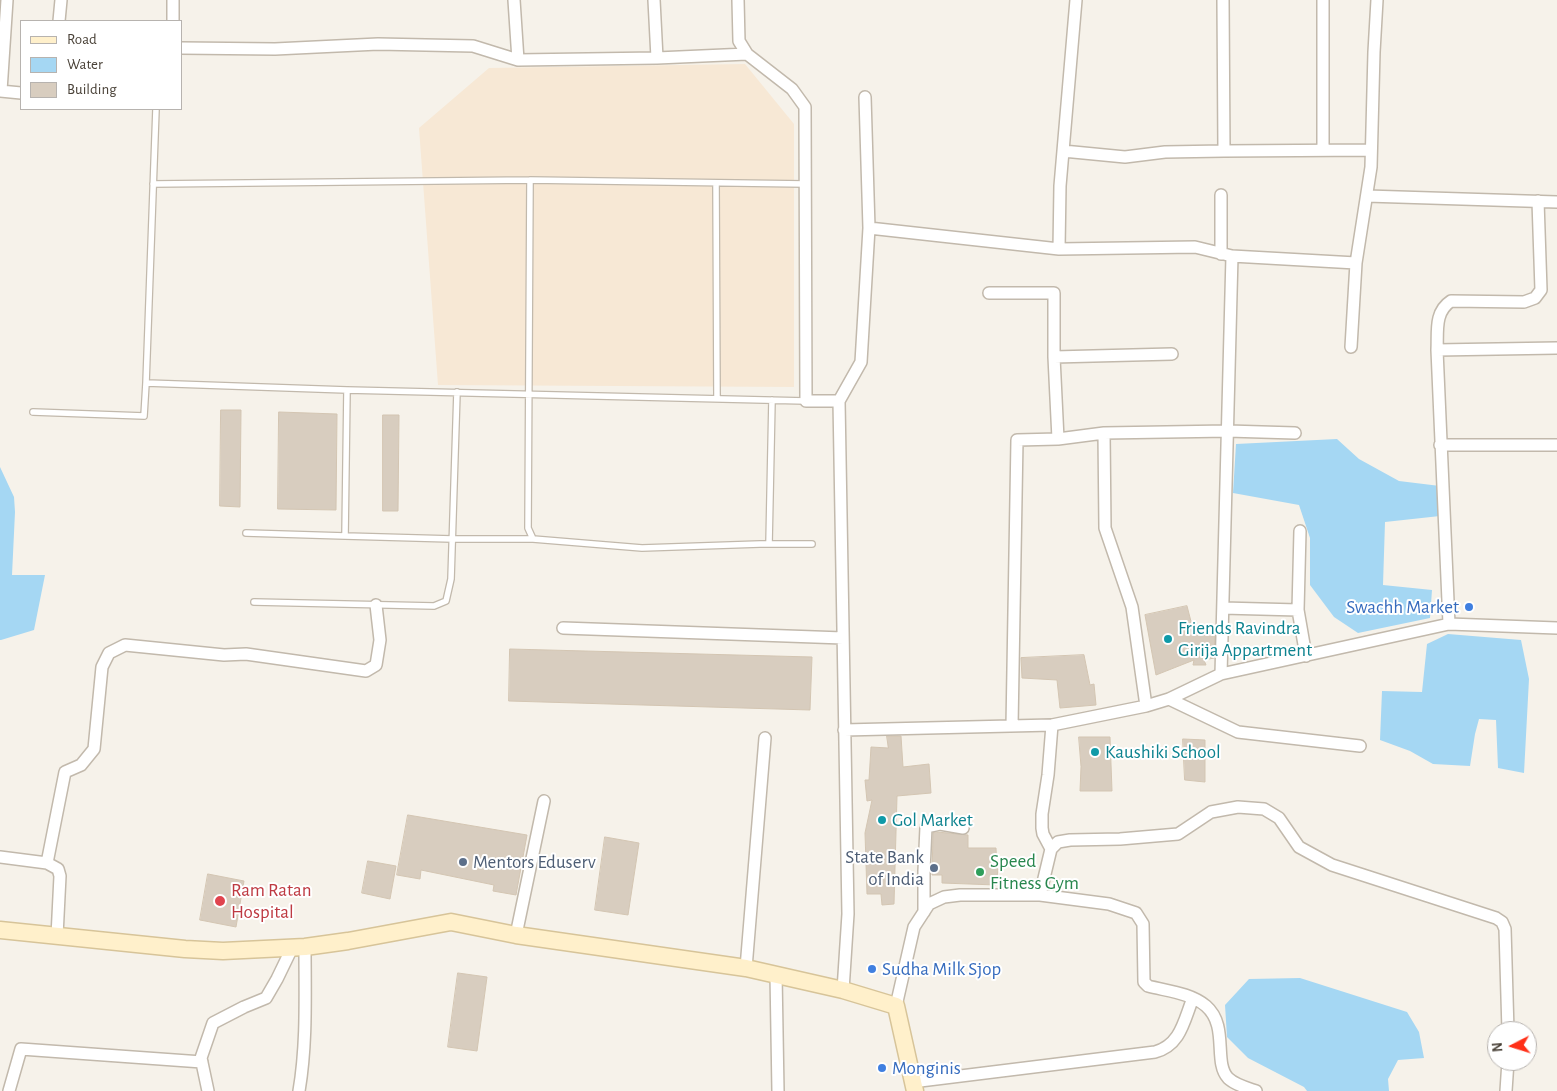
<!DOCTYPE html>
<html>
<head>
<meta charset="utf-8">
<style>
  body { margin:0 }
  #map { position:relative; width:1557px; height:1091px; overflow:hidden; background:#f6f2ea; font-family:"Alegreya Sans",sans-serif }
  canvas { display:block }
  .legend { position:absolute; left:20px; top:20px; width:162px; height:90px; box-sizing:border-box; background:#fff; border:1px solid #b7b3af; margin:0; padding:6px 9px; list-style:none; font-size:15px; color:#4a4238 }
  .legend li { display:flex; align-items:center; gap:10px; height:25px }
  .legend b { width:25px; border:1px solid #b7b3af }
  .north { position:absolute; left:1487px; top:1021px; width:50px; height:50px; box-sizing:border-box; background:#fff; border:1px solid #b7b3af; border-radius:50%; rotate:265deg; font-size:14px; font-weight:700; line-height:20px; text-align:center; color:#4a4238 }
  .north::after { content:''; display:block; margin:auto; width:18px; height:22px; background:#ff3018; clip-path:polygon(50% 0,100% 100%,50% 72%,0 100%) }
</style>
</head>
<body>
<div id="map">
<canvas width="1557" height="1091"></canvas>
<ul class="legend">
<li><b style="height:6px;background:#fff0cb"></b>Road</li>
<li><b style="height:14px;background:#a5d7f3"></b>Water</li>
<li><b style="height:14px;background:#d8cdbf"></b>Building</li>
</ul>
<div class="north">N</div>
</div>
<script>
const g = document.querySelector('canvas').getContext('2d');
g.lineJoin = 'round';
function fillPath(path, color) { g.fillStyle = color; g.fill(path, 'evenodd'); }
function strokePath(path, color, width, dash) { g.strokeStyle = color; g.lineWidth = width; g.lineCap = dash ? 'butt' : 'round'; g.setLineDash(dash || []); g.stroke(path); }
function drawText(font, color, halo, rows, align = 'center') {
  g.font = font + ' "Alegreya Sans",sans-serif'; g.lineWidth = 4; g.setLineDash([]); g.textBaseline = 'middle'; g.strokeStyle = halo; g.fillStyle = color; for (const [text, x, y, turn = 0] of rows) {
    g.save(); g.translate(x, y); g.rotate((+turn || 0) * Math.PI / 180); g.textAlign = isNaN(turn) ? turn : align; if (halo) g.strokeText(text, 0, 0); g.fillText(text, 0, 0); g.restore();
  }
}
const commercial = new Path2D(`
  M 745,64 L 794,124 L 794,387 L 438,385 L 419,128 L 489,68 Z`);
const water = new Path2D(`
  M 1337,439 L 1359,459 L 1399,481 L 1440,486 L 1440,516 L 1385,522 L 1383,585 L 1432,590 L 1430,618 L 1358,633 L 1334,617 L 1310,585 L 1310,538 L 1299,505 L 1233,493 L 1236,444 Z
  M 0,467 L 14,497 L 15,512 L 12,575 L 45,575 L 34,630 L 1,640 L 0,640 Z
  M 1448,634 L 1521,640 L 1529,679 L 1524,773 L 1498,768 L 1496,720 L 1479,719 L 1475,734 L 1470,766 L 1433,764 L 1410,751 L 1380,740 L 1382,691 L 1422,692 L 1427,644 Z
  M 1300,978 L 1407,1012 L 1419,1032 L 1424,1058 L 1398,1060 L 1388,1079 L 1389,1091 L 1307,1091 L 1304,1087 L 1248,1058 L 1227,1037 L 1225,1005 L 1249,979 Z`);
const building = new Path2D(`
  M 221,410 L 241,410 L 240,507 L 220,506 Z
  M 279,412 L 337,414 L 336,510 L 278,509 Z
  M 383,415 L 399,415 L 398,511 L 383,511 Z
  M 1187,606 L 1194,633 L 1215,631 L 1214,658 L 1204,660 L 1206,665 L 1193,665 L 1194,660 L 1156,675 L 1145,615 Z
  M 510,649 L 812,657 L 810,710 L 509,701 Z
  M 1084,655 L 1090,685 L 1094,684 L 1096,705 L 1060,708 L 1057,680 L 1022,678 L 1021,658 Z
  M 887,736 L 901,736 L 903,767 L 929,764 L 931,793 L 897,796 L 894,904 L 882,905 L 881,894 L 867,894 L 865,833 L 872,800 L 867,801 L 865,780 L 869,780 L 871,747 L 888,748 Z
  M 1079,737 L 1110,737 L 1112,791 L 1080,791 L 1081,767 Z
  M 1183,739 L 1205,740 L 1205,782 L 1185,780 Z
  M 408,815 L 527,835 L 516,895 L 493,891 L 494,885 L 421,870 L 420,879 L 397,875 Z
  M 937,832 L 968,835 L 968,848 L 996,848 L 997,869 L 998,869 L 996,885 L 942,883 L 942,875 L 932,875 L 933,833 Z
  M 605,837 L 639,843 L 628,915 L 595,910 Z
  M 368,861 L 396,866 L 390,899 L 362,893 Z
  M 208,874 L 244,881 L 236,927 L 200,920 Z
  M 458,973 L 487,977 L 477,1051 L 448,1047 Z`);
const lane = new Path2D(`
  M 530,180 L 805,184
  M 716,183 L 717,398
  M 153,184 L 530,180 L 528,528 L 533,539 L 642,548 L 760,544 L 812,544
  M 146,383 L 156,109
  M 33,412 L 144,416 L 146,383 L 347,390 L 806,401
  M 246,533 L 345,536 L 347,390
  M 345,536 L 452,539 L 533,539
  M 769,544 L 772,400
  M 254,602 L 434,606 L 446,601 L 451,579 L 457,392`);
const street = new Path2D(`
  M 514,0 L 518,60
  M 654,0 L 657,58
  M 738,0 L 739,41 L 747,54
  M 1076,0 L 1060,186 L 1059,249 L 1195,247 L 1232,256 L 1221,674
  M 1223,0 L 1224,151
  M 59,21 L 61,0
  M 173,21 L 173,0
  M 181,48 L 275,49 L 378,44 L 473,46 L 518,60 L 657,58 L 747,54 L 792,89 L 805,107 L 806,401 L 839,401
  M 0,91 L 21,93
  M 1,91 L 7,0
  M 865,97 L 869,228
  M 1323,150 L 1323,0
  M 1063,151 L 1125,157 L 1165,152 L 1224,151 L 1371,150
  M 1367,196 L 1557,202
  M 1221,254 L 1221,195
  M 1232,256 L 1356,263 L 1351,347
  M 1356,263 L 1371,167 L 1374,52 L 1377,0
  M 989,293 L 1054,293 L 1054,357 L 1058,439
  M 1437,350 C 1438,332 1434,312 1451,301 L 1524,302 L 1535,298 L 1541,290 L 1538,201
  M 1054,357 L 1172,354
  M 1104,433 L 1105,528 L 1132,607 L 1146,706
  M 1440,445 L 1557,445
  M 1300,531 L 1298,610 L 1306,656
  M 1223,608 L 1298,610
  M 1449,624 L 1437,350 L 1557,348
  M 563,628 L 843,638
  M 1169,699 L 1238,732 L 1360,746
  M 1012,726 L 1017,440 L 1058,439 L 1104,433 L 1228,431 L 1295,433
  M 844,730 L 1052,725 L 1146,706 L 1169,699 L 1221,674 L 1449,624 L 1557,628
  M 1051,849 L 1043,834 L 1042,828 L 1042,814 L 1048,775 L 1052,725
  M 0,857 L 47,863 L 58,869 L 60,876 L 57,936
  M 47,863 L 65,772 L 81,765 L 94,749 L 102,667 L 109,653 L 125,645 L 224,655 L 246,654 L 366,671 L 376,665 L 380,640 L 376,605
  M 1040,895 L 1051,849 L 1058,842 L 1070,840 L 1120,839 L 1178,834 L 1211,812 L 1238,807 L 1264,809 L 1279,818 L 1299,847 L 1332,865 L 1496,918 L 1502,922 L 1505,929 L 1508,1031
  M 924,912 L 924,871 L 926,827 L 940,824 L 963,828
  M 516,935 L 544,801
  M 746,968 L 765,738
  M 776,974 L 778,1091
  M 843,990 L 848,914 L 839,401 L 861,362 L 869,228 L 1059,249
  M 896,1006 L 914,927 L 929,904 L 944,897 L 960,895 L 1040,895 L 1109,904 L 1136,913 L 1143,924 L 1144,982 L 1148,986 C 1167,991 1191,993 1206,1006 C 1229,1026 1213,1062 1228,1078 C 1235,1085 1247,1088 1256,1091
  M 912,1082 L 1155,1052 C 1181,1045 1184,1020 1193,998
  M 9,1091 L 21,1049 L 202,1062
  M 208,1091 L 201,1058 L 213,1023 L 244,1007 L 266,998 L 277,979 L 292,948
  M 299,1091 C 307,1044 305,995 305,947
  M 1506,1091 L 1508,1061`);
const secondary = new Path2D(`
  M 0,930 L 185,949 L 223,951 L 305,947 L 348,941 L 451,922 L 516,935 L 746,968 L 843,990 L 896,1006 L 915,1091`);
const markers = [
  [1469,607,5,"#3f7fe0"],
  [1168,639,5,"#0f9aa8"],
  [1095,752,5,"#0f9aa8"],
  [882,820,5,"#0f9aa8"],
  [463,862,5,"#5c6f8a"],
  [934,868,5,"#5c6f8a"],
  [980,872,5,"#2e9e5b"],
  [220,901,6,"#e0444e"],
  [872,969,5,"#3f7fe0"],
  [882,1068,5,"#3f7fe0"]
];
const shopNames = [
  ["Swachh Market",1459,607,"right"],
  ["Sudha Milk Sjop",882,969],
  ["Monginis",892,1068]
];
const cultureNames = [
  ["Friends Ravindra",1178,628],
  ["Girija Appartment",1178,650],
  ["Kaushiki School",1105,752],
  ["Gol Market",892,820]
];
const serviceNames = [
  ["State Bank",924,857],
  ["of India",924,879],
  ["Mentors Eduserv",473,862,"left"]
];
const leisureNames = [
  ["Speed",990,861],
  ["Fitness Gym",990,883]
];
const healthNames = [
  ["Ram Ratan",231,890],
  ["Hospital",231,912]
];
fillPath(commercial, '#f7e8d5');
fillPath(water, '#a5d7f3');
fillPath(building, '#d8cdbf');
strokePath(building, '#d3c5b2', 1);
strokePath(lane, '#c2b9ac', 8);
strokePath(street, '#c2b9ac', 14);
strokePath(secondary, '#d7c499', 19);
strokePath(lane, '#fff', 5.5);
strokePath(street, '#fff', 11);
strokePath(secondary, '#fff0cb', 16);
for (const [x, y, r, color] of markers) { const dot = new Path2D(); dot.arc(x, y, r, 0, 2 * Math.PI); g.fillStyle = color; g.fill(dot); strokePath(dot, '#fff', 2); }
drawText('19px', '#366cbe', '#fff', shopNames, 'left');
drawText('19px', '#0d838f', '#fff', cultureNames, 'left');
drawText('19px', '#4e5e75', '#fff', serviceNames, 'right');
drawText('19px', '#27864d', '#fff', leisureNames, 'left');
drawText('19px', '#be3a42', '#fff', healthNames, 'left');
</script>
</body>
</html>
